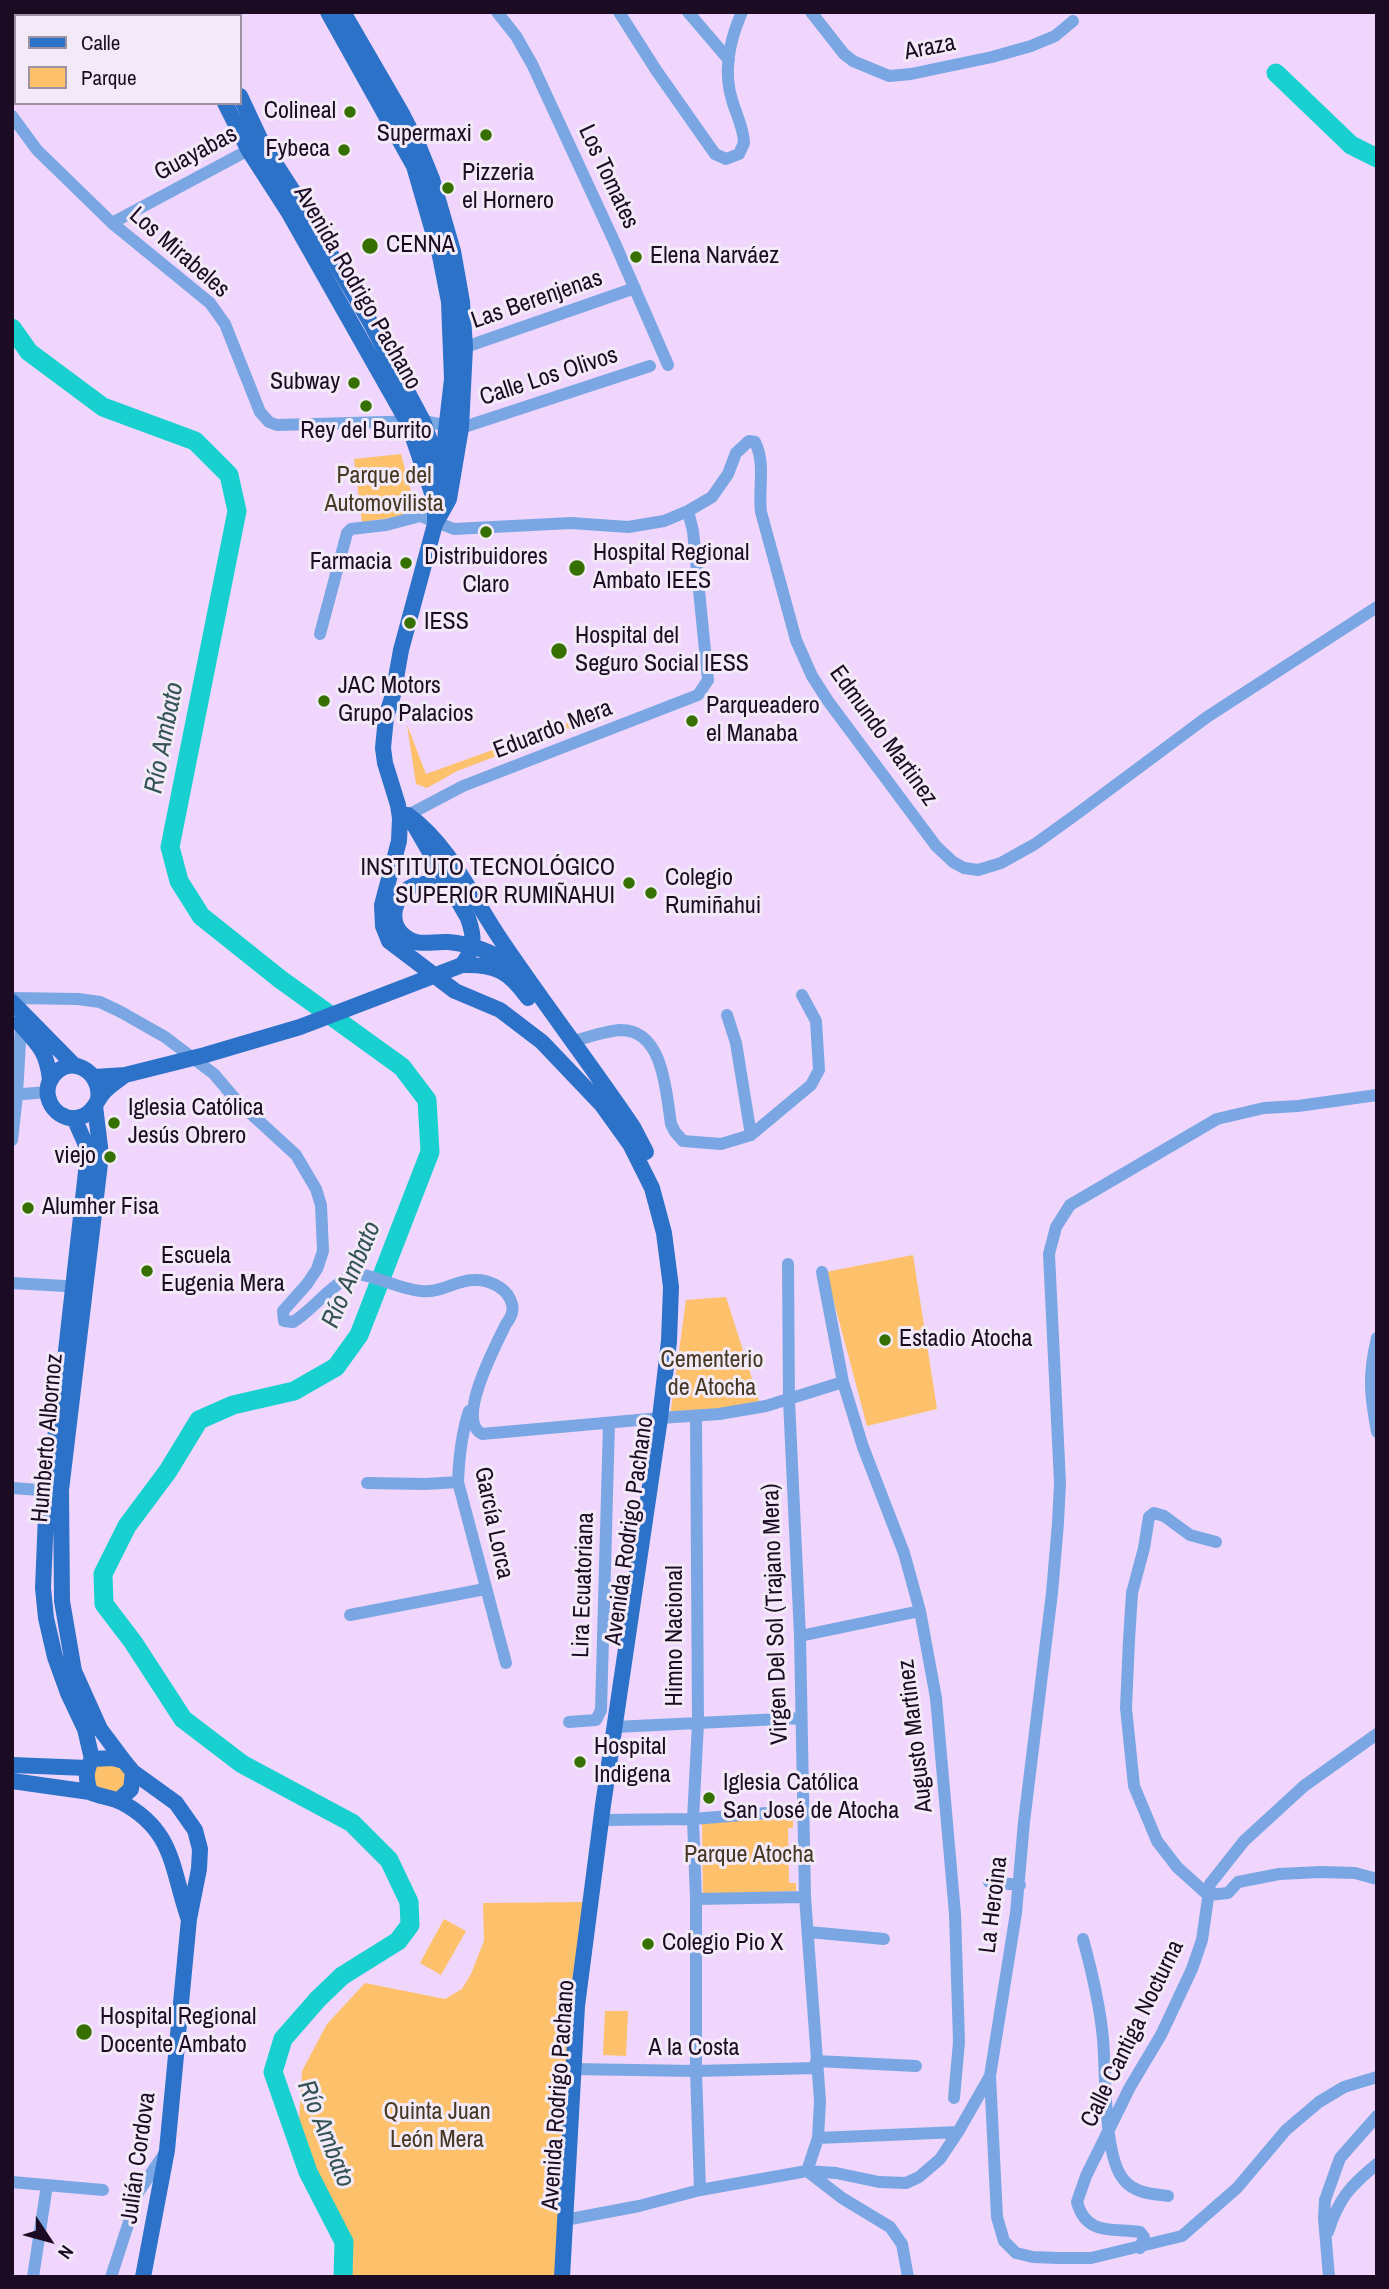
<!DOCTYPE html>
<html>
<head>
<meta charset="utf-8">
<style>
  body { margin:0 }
  #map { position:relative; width:1389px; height:2289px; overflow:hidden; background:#f0d6fc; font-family:"Archivo Narrow",sans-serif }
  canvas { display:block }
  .frame { position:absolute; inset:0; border:14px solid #1c0c23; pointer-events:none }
  .legend { position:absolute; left:14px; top:14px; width:228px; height:91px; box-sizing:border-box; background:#f3eaf7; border:2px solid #9d91a2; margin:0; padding:9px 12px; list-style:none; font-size:21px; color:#1c0c23 }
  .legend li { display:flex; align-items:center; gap:14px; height:35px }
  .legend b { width:35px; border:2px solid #9d91a2 }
  .north { position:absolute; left:14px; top:2205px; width:70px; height:70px; -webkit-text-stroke:5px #f3eaf7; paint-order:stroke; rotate:126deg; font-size:19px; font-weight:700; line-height:28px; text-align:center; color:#1c0c23 }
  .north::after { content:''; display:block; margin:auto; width:24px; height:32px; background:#1c0c23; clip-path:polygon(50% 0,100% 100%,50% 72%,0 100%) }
</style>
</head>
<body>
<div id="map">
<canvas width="1389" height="2289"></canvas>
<div class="frame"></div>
<ul class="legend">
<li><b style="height:9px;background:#2b72c8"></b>Calle</li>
<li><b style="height:19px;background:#fcc16a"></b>Parque</li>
</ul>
<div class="north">N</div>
</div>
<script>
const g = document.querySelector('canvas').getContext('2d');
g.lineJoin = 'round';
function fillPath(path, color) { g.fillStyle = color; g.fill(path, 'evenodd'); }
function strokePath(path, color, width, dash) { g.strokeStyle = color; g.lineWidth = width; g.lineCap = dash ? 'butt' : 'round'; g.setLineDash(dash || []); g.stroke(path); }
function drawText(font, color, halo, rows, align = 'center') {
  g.font = font + ' "Archivo Narrow",sans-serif'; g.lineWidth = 6; g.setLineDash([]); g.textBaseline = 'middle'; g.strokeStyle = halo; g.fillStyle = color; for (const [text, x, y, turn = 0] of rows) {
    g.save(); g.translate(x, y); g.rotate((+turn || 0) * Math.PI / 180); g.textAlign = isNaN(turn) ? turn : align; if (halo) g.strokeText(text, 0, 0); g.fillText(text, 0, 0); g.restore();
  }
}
const green = new Path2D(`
  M 401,454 L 417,514 L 362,522 L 354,459 Z
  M 584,717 L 586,722 L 457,771 L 427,788 L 416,784 L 407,725 L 426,774 Z
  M 913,1255 L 937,1409 L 867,1426 L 826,1272 Z
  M 726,1297 L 760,1404 L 670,1417 L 686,1300 Z
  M 114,1760 L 129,1778 L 120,1794 L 97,1793 L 93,1770 L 96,1765 Z
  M 793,1819 L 793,1828 L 788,1828 L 789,1883 L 796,1883 L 796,1891 L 703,1894 L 702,1822 Z
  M 583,1902 L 557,2277 L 350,2277 L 351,2241 L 315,2169 L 299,2121 L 302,2071 L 327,2024 L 365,1983 L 445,1999 L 462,1989 L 471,1974 L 484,1941 L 483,1903 Z
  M 444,1919 L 466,1931 L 441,1975 L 420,1963 Z
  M 605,2011 L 628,2011 L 626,2056 L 603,2055 Z`);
const river = new Path2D(`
  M 1276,73 L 1351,145 L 1377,158
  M 12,328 L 29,352 L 103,407 L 195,441 L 229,475 L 237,511 L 170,847 L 179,881 L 201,916 L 280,979 L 402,1067 L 427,1100 L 430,1152 L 359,1335 L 336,1367 L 294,1391 L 233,1405 L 199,1420 L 168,1471 L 127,1526 L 103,1574 L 104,1604 L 133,1642 L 183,1719 L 242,1764 L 352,1823 L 389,1860 L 409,1902 L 410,1925 L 398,1941 L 342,1976 L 318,1999 L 283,2039 L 273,2072 L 308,2172 L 344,2242 L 343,2277`);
const minor = new Path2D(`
  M 497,12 L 516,36 L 532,64 L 614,241 L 668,365
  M 619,12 L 656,70 L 715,154 L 726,159 L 739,154 L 744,143 C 744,129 736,114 732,100 C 723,71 730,39 742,12
  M 688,12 L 729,60
  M 811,12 L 844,54 L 853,61 L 889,76 L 911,74 L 992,57 L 1031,46 L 1055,36 L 1073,21
  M 12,71 L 16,69
  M 12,116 L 37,150 L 112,223 L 210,303 L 225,324 L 260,412 L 269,422 L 277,425 L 423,421 L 461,428 L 650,366
  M 112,223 L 256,146
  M 457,350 L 635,288
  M 320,634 L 347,533 L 351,529 L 386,525 L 420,516 L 454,529 L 571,523 L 628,527 L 664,521 L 688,511 L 712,497 L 728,474 L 736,453 L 749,441 L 755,442 C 766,464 758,489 761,512 L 796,640 L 812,676 L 828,701 L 936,846 L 953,862 L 964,868 L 978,870 L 1001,863 L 1035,844 L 1074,816 L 1207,717 L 1377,607
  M 408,815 L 463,786 L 698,695 L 708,680 L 693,531 L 688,511
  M 12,998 L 78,999 L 100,1002 L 121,1012 L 165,1037 L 214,1074 L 236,1100 L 296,1155 L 316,1189 L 321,1205 L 323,1251 L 317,1269 L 307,1284 L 283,1311 L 284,1321 L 293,1322 C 313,1310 335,1279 358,1274 C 379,1277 399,1289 421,1291 C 442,1293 456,1280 474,1280 C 487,1279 505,1287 510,1299 C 515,1309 512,1316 506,1324 C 496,1345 455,1420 482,1434 L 660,1418 L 719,1414 L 766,1406 L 843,1382
  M 727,1015 L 736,1043 L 751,1135
  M 572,1042 C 588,1037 604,1031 621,1030 C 664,1030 666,1093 671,1124 L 675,1132 L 683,1141 L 721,1144 L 751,1135 L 811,1085 L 819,1070 L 816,1021 L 802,995
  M 12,1095 L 47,1092
  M 12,1140 L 17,1095 L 21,1024
  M 788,1264 L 789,1400 L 800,1636 L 805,1897 L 820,2101 L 818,2138 L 807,2171 L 842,2198 L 890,2227 L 902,2244 L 908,2277
  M 822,1272 L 843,1382 L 863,1447 L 904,1553 L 920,1611 L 936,1698 L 955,1914 L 959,2042 L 954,2098
  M 12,1283 L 82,1287
  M 1377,1338 C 1368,1375 1370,1395 1377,1432
  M 469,1411 C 461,1435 459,1457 458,1482 L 506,1663
  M 696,1416 L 698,1723 L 693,1819 L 696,1899 L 696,2071 L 700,2190
  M 367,1483 L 426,1484 L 458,1482
  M 12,1488 L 53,1491
  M 1216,1542 L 1190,1535 L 1164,1516 L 1154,1513 L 1149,1517 L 1144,1548 L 1132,1593 L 1129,1640 L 1126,1708 L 1134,1786 L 1157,1841 L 1177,1867 L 1208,1895 L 1228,1893 L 1238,1882 L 1279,1874 L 1321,1872 L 1355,1873 L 1377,1879
  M 350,1615 L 485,1589
  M 800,1636 L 920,1611
  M 569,1722 L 596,1720 L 601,1710 L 609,1423
  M 615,1727 L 801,1718
  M 601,1820 L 693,1819 L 803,1810
  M 989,1882 L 1020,1885
  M 696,1899 L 805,1897
  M 809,1932 L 884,1939
  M 1083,1939 C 1092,1972 1100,2005 1103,2039 C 1106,2071 1103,2157 1124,2180 C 1134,2193 1153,2194 1168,2196
  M 816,2061 L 916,2066
  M 573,2069 L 696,2071 L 816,2068
  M 990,2076 L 997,2217 L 1004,2241 L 1016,2253 L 1033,2257 L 1058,2258 L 1091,2258 L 1182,2236 L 1237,2188 L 1286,2130 L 1319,2102 L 1344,2087 L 1377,2077
  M 818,2138 L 958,2132
  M 12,2182 L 103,2190
  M 565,2220 L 639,2206 L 700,2190 L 807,2171 L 836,2173 L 879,2182 L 906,2183 L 919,2177 L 940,2159 L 958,2132 L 990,2076 L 1016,1913 L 1024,1822 L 1052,1593 L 1058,1523 L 1060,1483 L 1049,1254 L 1056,1227 L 1070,1205 L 1217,1119 L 1264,1108 L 1298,1106 L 1377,1095
  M 1328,2232 C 1339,2198 1350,2186 1377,2164
  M 1140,2248 L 1144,2237 L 1140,2232 C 1113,2228 1086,2236 1077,2202 L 1086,2176 L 1130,2087 L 1161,2035 L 1192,1969 L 1202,1940 L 1210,1884 L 1244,1841 L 1304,1786 L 1377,1734
  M 33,2277 L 47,2185
  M 111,2277 L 139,2191 L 165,2153
  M 1329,2277 L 1324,2218 L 1325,2200 L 1340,2158 L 1377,2116`);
const major = new Path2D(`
  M 179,12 L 181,16
  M 199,12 L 200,16
  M 328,12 L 414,166 L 440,256 L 449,302 L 452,379 L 441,475 L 435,502 L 435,521
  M 343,12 L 401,112 L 419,147 L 432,179 L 453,251 L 462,302 L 465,347 L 461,428 L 449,499 L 435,524 L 401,650 L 393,695 L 386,717 L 383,748 L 385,763 L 398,805 L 400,818 L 399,841 L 382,905 L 383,926 L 389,941 L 455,991 L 500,1010 L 542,1042 L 602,1105 L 630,1144 L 652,1188 L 664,1233 L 671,1287 L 669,1341 L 660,1418 L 603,1805 L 577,2006 L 562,2277
  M 240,96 L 262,143 L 302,205 L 369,320 L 423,421 L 440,469
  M 225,103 L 249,151 L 289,213 L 408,423 L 435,502
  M 408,815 C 451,846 473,900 503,943 C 545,1005 591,1065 633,1127 L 646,1152
  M 413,823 L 468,918 C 475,938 475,947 462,965
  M 449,897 C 442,892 434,885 425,884 C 400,882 384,917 402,934 C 416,948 430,941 448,942 C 472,944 493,952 513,966
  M 12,1002 L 75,1066
  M 19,1023 C 38,1044 47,1051 50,1080
  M 95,1077 L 125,1075 L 205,1055 L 300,1027 L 462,965 C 496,964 509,971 528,998
  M 98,1100 C 103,1071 68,1051 51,1079 C 39,1099 60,1126 83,1116 C 94,1112 96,1101 104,1092 C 109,1086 117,1081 125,1075
  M 95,1106 L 101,1155 L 61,1490 L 62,1601 L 74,1671 L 100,1729 L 124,1761
  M 74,1118 L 86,1145 L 88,1154 L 60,1405 L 47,1491 L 43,1588 L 46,1618 L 55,1657 L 68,1693 L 85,1729 L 92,1759
  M 12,1765 L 87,1768
  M 12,1781 L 90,1792 C 100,1797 111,1797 121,1802 C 174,1830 171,1867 188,1917
  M 90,1792 C 86,1779 85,1771 92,1759 L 113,1758 L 124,1761 L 133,1772 L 176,1803 L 195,1830 L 200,1849 L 199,1869 L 189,1919 L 167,2150 L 143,2277
  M 118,1801 L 131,1789 L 133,1772`);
const markers = [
  [350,112,7,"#357000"],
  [486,135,7,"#357000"],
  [344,150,7,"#357000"],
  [448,188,7,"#357000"],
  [370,246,9,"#357000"],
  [636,257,7,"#357000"],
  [354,383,7,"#357000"],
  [366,406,7,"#357000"],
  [486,532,7,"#357000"],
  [406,563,7,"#357000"],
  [577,568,9,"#357000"],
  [410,623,7,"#357000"],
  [559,651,9,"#357000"],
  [324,701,7,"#357000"],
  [692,721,7,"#357000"],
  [629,883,7,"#357000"],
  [651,893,7,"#357000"],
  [114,1123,7,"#357000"],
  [110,1157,7,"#357000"],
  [28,1208,7,"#357000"],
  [147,1271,7,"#357000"],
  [885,1340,7,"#357000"],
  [580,1762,7,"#357000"],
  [709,1798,7,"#357000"],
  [648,1944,7,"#357000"],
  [84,2032,9,"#357000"]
];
const streetNames = [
  ["Araza",930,48,-11],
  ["Guayabas",196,154,-28],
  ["Los Tomates",608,177,65],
  ["Los Mirabeles",179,253,41],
  ["Avenida Rodrigo Pachano",357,288,60],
  ["Las Berenjenas",537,300,-19],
  ["Calle Los Olivos",549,377,-18],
  ["Eduardo Mera",553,730,-21],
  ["Edmundo Martinez",883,736,54],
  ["Humberto Albornoz",48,1438,-85],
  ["García Lorca",493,1523,78],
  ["Avenida Rodrigo Pachano",630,1531,-82],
  ["Lira Ecuatoriana",584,1585,-88],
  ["Virgen Del Sol (Trajano Mera)",776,1614,-92],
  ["Himno Nacional",676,1636,-90],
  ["Augusto Martinez",916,1736,-97],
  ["La Heroina",994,1905,-83],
  ["Calle Cantiga Nocturna",1133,2034,-64],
  ["A la Costa",694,2049],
  ["Avenida Rodrigo Pachano",559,2095,-86],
  ["Julián Cordova",139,2158,-82]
];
const poiNames = [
  ["Colineal",336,112,"right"],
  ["Supermaxi",472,135,"right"],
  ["Fybeca",330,150,"right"],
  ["Pizzeria",462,174],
  ["el Hornero",462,202],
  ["CENNA",386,246],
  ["Elena Narváez",650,257],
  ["Subway",340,383,"right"],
  ["Rey del Burrito",366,432,"center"],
  ["Hospital Regional",593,554],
  ["Ambato IEES",593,582],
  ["Distribuidores",486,558,"center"],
  ["Claro",486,586,"center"],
  ["Farmacia",392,563,"right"],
  ["IESS",424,623],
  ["Hospital del",575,637],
  ["Seguro Social IESS",575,665],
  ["JAC Motors",338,687],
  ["Grupo Palacios",338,715],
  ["Parqueadero",706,707],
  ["el Manaba",706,735],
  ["INSTITUTO TECNOLÓGICO",615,869,"right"],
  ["SUPERIOR RUMIÑAHUI",615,897,"right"],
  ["Colegio",665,879],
  ["Rumiñahui",665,907],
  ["Iglesia Católica",128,1109],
  ["Jesús Obrero",128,1137],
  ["viejo",96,1157,"right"],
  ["Alumher Fisa",42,1208],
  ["Escuela",161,1257],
  ["Eugenia Mera",161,1285],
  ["Estadio Atocha",899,1340],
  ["Hospital",594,1748],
  ["Indigena",594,1776],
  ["Iglesia Católica",723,1784],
  ["San José de Atocha",723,1812],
  ["Colegio Pio X",662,1944],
  ["Hospital Regional",100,2018],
  ["Docente Ambato",100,2046]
];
const parkNames = [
  ["Parque del",384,477],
  ["Automovilista",384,505],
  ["Cementerio",712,1361],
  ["de Atocha",712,1389],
  ["Parque Atocha",749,1856],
  ["Quinta Juan",437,2113],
  ["León Mera",437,2141]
];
const waterNames = [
  ["Río Ambato",165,738,-79],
  ["Río Ambato",352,1275,-67],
  ["Río Ambato",325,2134,68]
];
fillPath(green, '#fcc16a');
strokePath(river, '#19d0d1', 19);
strokePath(minor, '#7aa7e3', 12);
strokePath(major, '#2b72c8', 16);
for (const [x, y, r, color] of markers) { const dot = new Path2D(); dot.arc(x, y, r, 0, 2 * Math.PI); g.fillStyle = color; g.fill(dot); strokePath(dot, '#f3eaf7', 2.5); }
drawText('24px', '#1c0c23', '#f3eaf7', streetNames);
drawText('24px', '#1c0c23', '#f3eaf7', poiNames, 'left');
drawText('24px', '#473824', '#f3eaf7', parkNames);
drawText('italic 26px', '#345454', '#f3eaf7', waterNames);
</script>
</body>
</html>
